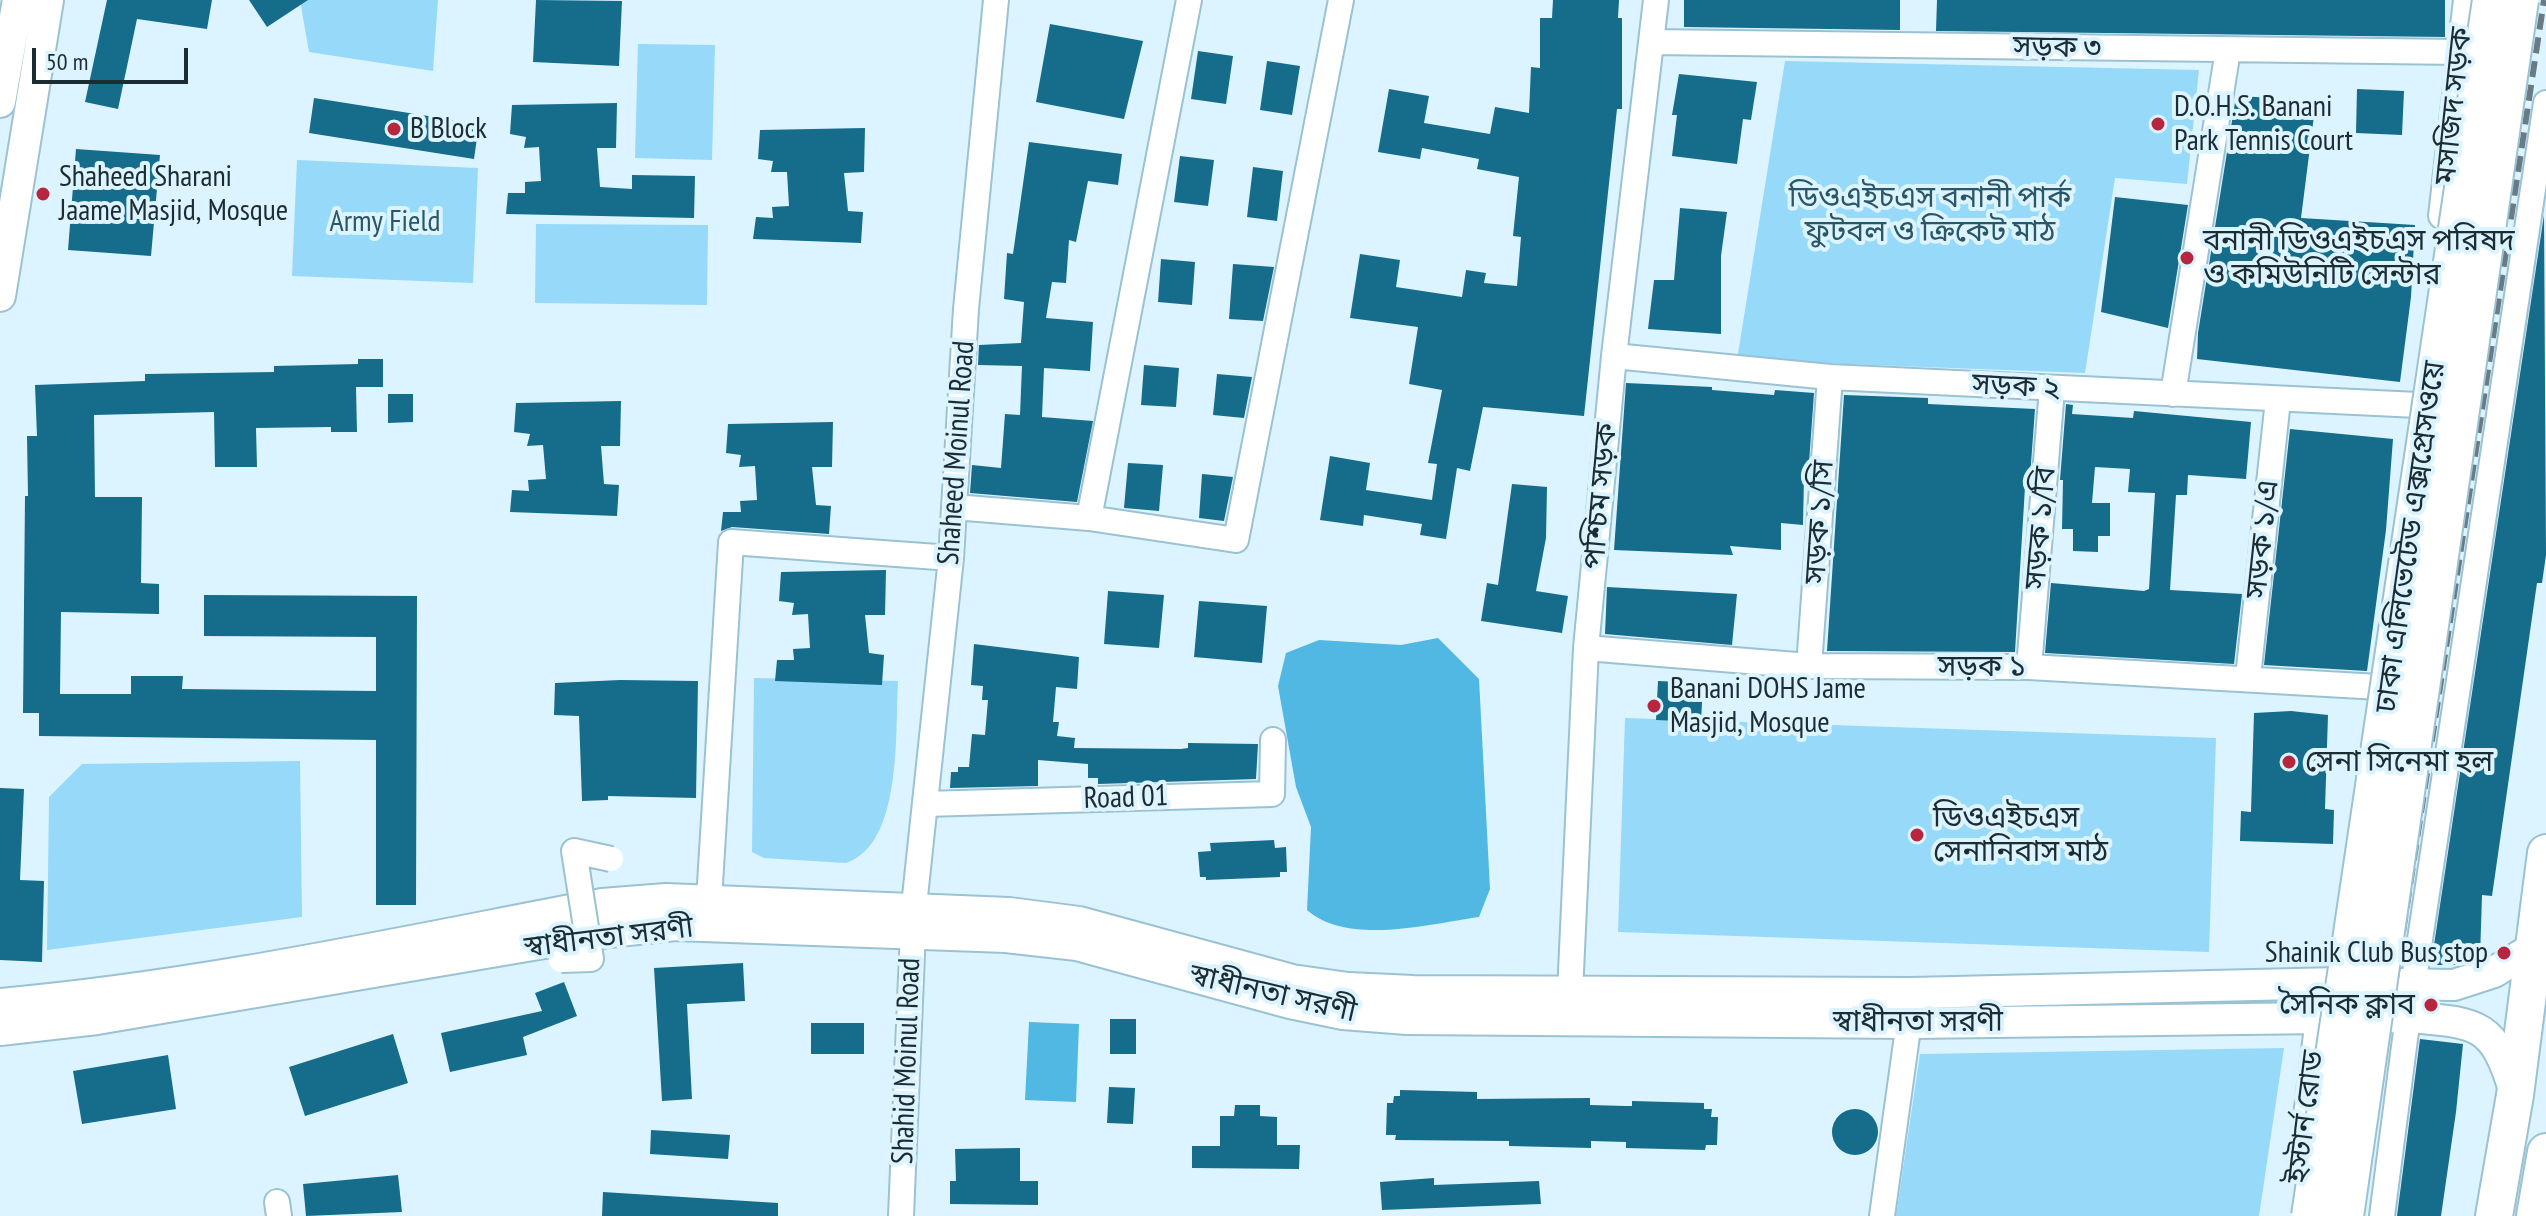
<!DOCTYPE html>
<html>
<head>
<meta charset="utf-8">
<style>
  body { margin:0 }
  #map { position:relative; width:2546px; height:1216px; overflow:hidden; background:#dcf4ff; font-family:"PT Sans Narrow",sans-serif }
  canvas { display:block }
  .scale { position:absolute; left:32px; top:48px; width:156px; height:36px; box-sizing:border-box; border:4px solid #1c2c33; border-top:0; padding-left:10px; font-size:24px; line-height:28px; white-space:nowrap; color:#1c2c33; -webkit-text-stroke:6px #dcf4ff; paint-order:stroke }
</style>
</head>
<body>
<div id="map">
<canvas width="2546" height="1216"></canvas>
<div class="scale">50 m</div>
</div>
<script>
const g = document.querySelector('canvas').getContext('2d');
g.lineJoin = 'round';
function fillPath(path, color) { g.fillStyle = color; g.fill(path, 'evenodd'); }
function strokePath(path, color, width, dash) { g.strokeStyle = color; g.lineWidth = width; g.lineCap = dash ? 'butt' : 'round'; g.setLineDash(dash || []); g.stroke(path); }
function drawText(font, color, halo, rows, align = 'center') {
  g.font = font + ' "PT Sans Narrow","Noto Sans Bengali",sans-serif'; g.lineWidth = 8; g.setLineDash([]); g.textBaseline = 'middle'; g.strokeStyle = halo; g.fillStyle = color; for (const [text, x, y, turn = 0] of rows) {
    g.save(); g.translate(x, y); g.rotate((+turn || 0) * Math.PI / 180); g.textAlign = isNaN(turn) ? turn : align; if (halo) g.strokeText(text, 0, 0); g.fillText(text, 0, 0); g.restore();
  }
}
const green = new Path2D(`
  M 300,0 L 438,0 L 433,71 L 309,52 Z
  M 638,44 L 715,45 L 712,160 L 635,158 Z
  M 1785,61 L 2199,70 L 2187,184 L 2115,178 L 2085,373 L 1737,360 Z
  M 297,160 L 478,168 L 473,283 L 292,276 Z
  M 536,224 L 708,225 L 707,305 L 535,303 Z
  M 754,678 L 898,681 C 895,731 903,844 846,863 L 764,858 L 752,852 Z
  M 1625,718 L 2216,738 L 2209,952 L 1618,932 Z
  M 300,761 L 302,917 L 47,950 L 49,797 L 82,764 Z
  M 2284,1048 L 2259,1216 L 1896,1216 L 1920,1054 Z`);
const water = new Path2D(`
  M 1438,638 L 1479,679 L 1490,889 L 1479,917 C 1429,924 1348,946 1307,910 L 1311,827 L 1296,787 L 1278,686 L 1286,653 L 1319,640 L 1401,645 Z
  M 1029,1022 L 1079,1024 L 1076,1102 L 1025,1100 Z`);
const building = new Path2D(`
  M 107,0 L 212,0 L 207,29 L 137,19 L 118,109 L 85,102 Z
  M 249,0 L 308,0 L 267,27 Z
  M 536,0 L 622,1 L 619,66 L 533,62 Z
  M 1553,0 L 1619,0 L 1618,18 L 1622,18 L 1622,109 L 1617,109 L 1584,416 L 1483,407 L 1470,471 L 1457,468 L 1446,539 L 1420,535 L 1422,524 L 1364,515 L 1363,526 L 1320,520 L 1330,456 L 1370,463 L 1366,490 L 1432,500 L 1437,464 L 1428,463 L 1442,390 L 1409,384 L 1418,327 L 1350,318 L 1360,254 L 1400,260 L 1396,287 L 1462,297 L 1466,270 L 1486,273 L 1484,283 L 1517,286 L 1521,237 L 1513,236 L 1519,177 L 1477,169 L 1479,159 L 1422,148 L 1420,159 L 1378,152 L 1389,89 L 1429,96 L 1424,123 L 1490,134 L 1495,107 L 1529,113 L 1531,67 L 1540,68 L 1540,18 L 1552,18 Z
  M 1684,0 L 1900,0 L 1900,30 L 1684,27 Z
  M 1937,0 L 2445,0 L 2445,37 L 1936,31 Z
  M 1050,24 L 1143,41 L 1124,119 L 1036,102 Z
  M 1198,51 L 1233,56 L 1226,104 L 1191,99 Z
  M 1267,61 L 1300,66 L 1292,115 L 1260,110 Z
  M 1679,74 L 1757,82 L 1751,120 L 1743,119 L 1737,164 L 1672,156 L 1677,115 L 1672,115 Z
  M 2357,89 L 2404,91 L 2402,135 L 2356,133 Z
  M 2236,96 L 2316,100 L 2301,218 L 2415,225 L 2411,297 L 2400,382 L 2197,359 L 2198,333 Z
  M 314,98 L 479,124 L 474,159 L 309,133 Z
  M 617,103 L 616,148 L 597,148 L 600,187 L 632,189 L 632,175 L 695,176 L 694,218 L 506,214 L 508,193 L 525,193 L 525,182 L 541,181 L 539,147 L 524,148 L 526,137 L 510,134 L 512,105 Z
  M 865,128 L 864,172 L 844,173 L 848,211 L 863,212 L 861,243 L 753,239 L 756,217 L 773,218 L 772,207 L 789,206 L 787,172 L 771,172 L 773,161 L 758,159 L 760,130 Z
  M 1029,142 L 1122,154 L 1118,185 L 1088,181 L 1076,242 L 1069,240 L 1066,283 L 1052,282 L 1046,318 L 1093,322 L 1090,371 L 1044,368 L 1042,417 L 1093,421 L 1077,502 L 970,493 L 972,465 L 1001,468 L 1005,414 L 1020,415 L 1022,366 L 978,365 L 979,345 L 1021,343 L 1024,302 L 1004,299 L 1007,253 L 1013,254 Z
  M 76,149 L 160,155 L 151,256 L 68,250 Z
  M 1180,156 L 1214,160 L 1208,206 L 1174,202 Z
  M 1253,167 L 1283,171 L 1277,221 L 1247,217 Z
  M 2115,197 L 2188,205 L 2168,328 L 2101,312 Z
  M 1680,208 L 1727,212 L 1721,256 L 1721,334 L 1648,329 L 1654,280 L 1674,280 Z
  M 2544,215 L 2546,555 L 2542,583 L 2537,583 L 2492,896 L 2482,895 L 2480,958 L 2456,965 L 2431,965 Z
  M 1161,259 L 1195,262 L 1192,305 L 1158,302 Z
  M 1233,264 L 1274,267 L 1263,321 L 1229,319 Z
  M 358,359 L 383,359 L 383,387 L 356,387 L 357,432 L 331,432 L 331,427 L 256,428 L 257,467 L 215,467 L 214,412 L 94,415 L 95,497 L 142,497 L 141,583 L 159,584 L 159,614 L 61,612 L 60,694 L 131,694 L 131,676 L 183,676 L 182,689 L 376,691 L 376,637 L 204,636 L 204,595 L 417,596 L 416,905 L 376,905 L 376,740 L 39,736 L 39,713 L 23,713 L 25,496 L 28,496 L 27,436 L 37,436 L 35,385 L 145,381 L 145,374 L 274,372 L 274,366 L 358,364 Z
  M 1144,365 L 1179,368 L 1176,407 L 1141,405 Z
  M 1217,374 L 1252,377 L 1244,418 L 1213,415 Z
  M 1626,383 L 1712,387 L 1712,390 L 1774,395 L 1775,390 L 1814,393 L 1808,477 L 1804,476 L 1803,525 L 1781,523 L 1781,550 L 1730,546 L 1733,555 L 1614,550 Z
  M 388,394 L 413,394 L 413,422 L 388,423 Z
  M 1844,395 L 1928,398 L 1928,404 L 2035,409 L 2030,477 L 2028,487 L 2025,487 L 2015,652 L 1827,651 Z
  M 621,401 L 620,446 L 601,446 L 604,484 L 619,485 L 617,516 L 510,512 L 512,490 L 529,491 L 528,480 L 546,479 L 543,445 L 527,446 L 530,434 L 514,432 L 516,403 Z
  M 2066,404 L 2073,405 L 2072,414 L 2133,418 L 2134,411 L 2251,422 L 2246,479 L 2188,475 L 2187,495 L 2176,495 L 2170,590 L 2242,594 L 2234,664 L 2045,653 L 2051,583 L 2144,591 L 2149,589 L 2155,493 L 2128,492 L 2130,469 L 2095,467 L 2092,503 L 2110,503 L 2110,536 L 2098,536 L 2098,552 L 2073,551 L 2073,529 L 2062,529 L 2063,480 L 2060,480 Z
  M 833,422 L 832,467 L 812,467 L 816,505 L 831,506 L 829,534 L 732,527 L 721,531 L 723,512 L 741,512 L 740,501 L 757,500 L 755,466 L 739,467 L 741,455 L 726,453 L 728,424 Z
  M 2290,429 L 2393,439 L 2386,530 L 2367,671 L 2264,665 Z
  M 1128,463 L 1163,465 L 1159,511 L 1124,508 Z
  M 1202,474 L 1233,477 L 1224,521 L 1199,518 Z
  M 1512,484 L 1547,487 L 1546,538 L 1536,591 L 1568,596 L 1562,633 L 1481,621 L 1487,583 L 1498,585 Z
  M 886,570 L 885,615 L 865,615 L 869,653 L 884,655 L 882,685 L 775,681 L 777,660 L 794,660 L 793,649 L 810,648 L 808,614 L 792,615 L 794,603 L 779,601 L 781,572 Z
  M 1607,587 L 1737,594 L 1732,645 L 1605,634 Z
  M 1108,591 L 1164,595 L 1159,648 L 1104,644 Z
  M 1199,601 L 1267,606 L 1262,663 L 1194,657 Z
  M 974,644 L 1079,657 L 1077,689 L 1056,687 L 1053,722 L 1059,722 L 1057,736 L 1075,738 L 1074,748 L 1181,749 L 1188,748 L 1188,743 L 1258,744 L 1256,779 L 1098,784 L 1098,778 L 1088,778 L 1088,764 L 1038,760 L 1038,786 L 950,788 L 951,772 L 958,772 L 958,767 L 969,767 L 972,734 L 985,735 L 988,700 L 982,700 L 983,686 L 971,685 Z
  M 620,680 L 698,681 L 696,798 L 608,796 L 608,800 L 582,801 L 579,716 L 554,715 L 555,683 Z
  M 1658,681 L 1703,683 L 1701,722 L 1656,720 Z
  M 2291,711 L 2328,715 L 2325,809 L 2334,810 L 2333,844 L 2240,841 L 2241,811 L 2251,812 L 2254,713 Z
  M 0,788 L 24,789 L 20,880 L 44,881 L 42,962 L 0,960 Z
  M 1274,840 L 1275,848 L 1286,847 L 1287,872 L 1280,872 L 1280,877 L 1206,880 L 1206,877 L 1200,877 L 1198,852 L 1211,851 L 1210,843 Z
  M 743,963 L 745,1001 L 687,1004 L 692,1099 L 662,1101 L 654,968 Z
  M 564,982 L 577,1016 L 523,1037 L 527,1055 L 450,1072 L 441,1033 L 542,1011 L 535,993 Z
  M 1110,1019 L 1136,1019 L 1136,1054 L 1110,1054 Z
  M 811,1023 L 864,1023 L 864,1054 L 811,1054 Z
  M 393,1034 L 408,1083 L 305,1116 L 289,1067 Z
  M 2420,1039 L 2463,1044 L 2456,1112 L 2441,1216 L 2397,1216 Z
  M 168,1055 L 176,1109 L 82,1124 L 73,1071 Z
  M 1109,1087 L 1135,1088 L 1133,1124 L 1107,1123 Z
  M 1400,1090 L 1477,1092 L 1477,1099 L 1590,1098 L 1590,1105 L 1626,1106 L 1632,1106 L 1632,1101 L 1704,1103 L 1704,1109 L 1712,1109 L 1711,1117 L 1718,1117 L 1717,1145 L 1706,1145 L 1705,1150 L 1626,1148 L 1626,1142 L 1591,1141 L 1591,1148 L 1509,1146 L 1509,1141 L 1395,1140 L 1396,1135 L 1386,1135 L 1387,1103 L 1393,1103 L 1394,1096 L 1400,1096 Z
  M 1235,1105 L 1260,1105 L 1260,1116 L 1277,1117 L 1277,1145 L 1300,1145 L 1299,1169 L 1192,1168 L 1192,1146 L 1220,1146 L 1220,1116 L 1234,1116 Z
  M1832 1132a23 23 0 1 1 46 0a23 23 0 1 1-46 0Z
  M 651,1130 L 730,1135 L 728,1159 L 650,1154 Z
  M 1020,1148 L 1020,1181 L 1038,1181 L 1038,1205 L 950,1204 L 950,1181 L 956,1181 L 955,1149 Z
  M 398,1175 L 402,1212 L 306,1216 L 303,1184 Z
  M 1434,1178 L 1434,1185 L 1539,1181 L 1541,1204 L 1382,1210 L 1380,1182 Z
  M 603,1192 L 778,1203 L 778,1216 L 602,1216 Z`);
const minor = new Path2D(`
  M 1652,42 L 2461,52
  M 2441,216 L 2466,0
  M 1614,356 L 1830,377 L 2418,405
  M 2173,394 L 2228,50
  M 954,507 L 1089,518 L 1236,540 L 1341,0
  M 1089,518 L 1189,0
  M 1586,648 L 1809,666 L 2029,667 L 2379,687
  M 1809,666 L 1830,377
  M 2029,667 L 2052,389
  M 2248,677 L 2278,400
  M 925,804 L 1272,794 L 1273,740
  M 709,900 L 731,542 L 951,558
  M 1570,993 L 1586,648 L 1614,356 L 1656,0
  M 2300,1166 L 2318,1018
  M 277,1202 L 279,1216
  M 901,1216 L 914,906 L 951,558 L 966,309 L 996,0
  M 1882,1216 L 1911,1007
  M 2382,1216 L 2405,1039 L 2546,103`);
const major = new Path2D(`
  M 0,102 L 18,0
  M 0,296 L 48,0
  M 0,1004 C 203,986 402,942 602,904 L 666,899 L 1009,913 L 1079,922 L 1292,980 L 1348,988 L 1413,991 L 1911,993 L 2339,983 L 2454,985 L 2494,972 L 2533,948
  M 0,1030 L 97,1019 L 609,932 L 675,925 L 1006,937 L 1077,945 L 1290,1003 L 1343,1014 L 1407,1019 L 1911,1023 L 2409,1017 C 2478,1023 2494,1022 2515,1093`);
const highway = new Path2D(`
  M 2494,1216 L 2515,1095 L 2546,853
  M 2535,1216 L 2546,1152`);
const tram = new Path2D(`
  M 2341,1216 L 2523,0`);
const rail = new Path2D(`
  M 2360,1216 L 2544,0`);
const minorBridge = new Path2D(`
  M 561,960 L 591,959 L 574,851 L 611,859`);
const highwayBridge = new Path2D(`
  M 2310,1216 L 2491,0
  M 2345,1216 L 2520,0`);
const markers = [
  [2158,124,8,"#b7253e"],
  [394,129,8,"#b7253e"],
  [43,194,8,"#b7253e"],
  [2187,258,8,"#b7253e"],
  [1654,706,8,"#b7253e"],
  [2289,762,8,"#b7253e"],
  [1917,835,8,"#b7253e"],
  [2504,953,8,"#b7253e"],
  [2431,1005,8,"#b7253e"]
];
const streetNames = [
  ["সড়ক ৩",2057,48,1],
  ["মসজিদ সড়ক",2454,106,-84],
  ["সড়ক ২",2016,387,3],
  ["Shaheed Moinul Road",957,453,-86],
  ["পশ্চিম সড়ক",1601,496,-85],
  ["সড়ক ১/সি",1820,522,-86],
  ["সড়ক ১/বি",2041,528,-85],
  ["ঢাকা এলিভেটেড এক্সপ্রেসওয়ে",2411,537,-82],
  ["সড়ক ১/এ",2263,539,-84],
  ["সড়ক ১",1982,667],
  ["Road 01",1126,798,-2],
  ["স্বাধীনতা সরণী",609,938,-7],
  ["স্বাধীনতা সরণী",1273,994,13],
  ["স্বাধীনতা সরণী",1918,1022],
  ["Shahid Moinul Road",907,1061,-88],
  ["ইস্টার্ন রোড",2306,1117,-83]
];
const poiNames = [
  ["D.O.H.S. Banani",2174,107],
  ["Park Tennis Court",2174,141],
  ["B Block",410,129],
  ["Shaheed Sharani",59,177],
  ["Jaame Masjid, Mosque",59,211],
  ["বনানী ডিওএইচএস পরিষদ",2203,241],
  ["ও কমিউনিটি সেন্টার",2203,275],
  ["Banani DOHS Jame",1670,689],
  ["Masjid, Mosque",1670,723],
  ["সেনা সিনেমা হল",2305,762],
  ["ডিওএইচএস",1933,818],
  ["সেনানিবাস মাঠ",1933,852],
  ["Shainik Club Bus stop",2488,953,"right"],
  ["সৈনিক ক্লাব",2415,1005,"right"]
];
const parkNames = [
  ["ডিওএইচএস বনানী পার্ক",1930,198],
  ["ফুটবল ও ক্রিকেট মাঠ",1930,232],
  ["Army Field",385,222]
];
fillPath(green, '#96d9f8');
fillPath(water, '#50b8e2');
fillPath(building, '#156c8b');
strokePath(minor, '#9bc2d3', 28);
strokePath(major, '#9bc2d3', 34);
strokePath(highway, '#9bc2d3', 40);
strokePath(minor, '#fff', 24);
strokePath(major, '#fff', 30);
strokePath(highway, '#fff', 36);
strokePath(tram, '#697c85', 2);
strokePath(rail, '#697c85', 6, [16, 8]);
strokePath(minorBridge, '#9bc2d3', 28, []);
strokePath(highwayBridge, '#9bc2d3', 40, []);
strokePath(minorBridge, '#fff', 24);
strokePath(highwayBridge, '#fff', 36);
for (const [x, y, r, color] of markers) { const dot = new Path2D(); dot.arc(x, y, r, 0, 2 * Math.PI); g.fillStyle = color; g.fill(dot); strokePath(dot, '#dcf4ff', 3); }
drawText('30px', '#1c2c33', '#dcf4ff', streetNames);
drawText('30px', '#1c2c33', '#dcf4ff', poiNames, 'left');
drawText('30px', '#2a5668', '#dcf4ff', parkNames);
</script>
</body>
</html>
